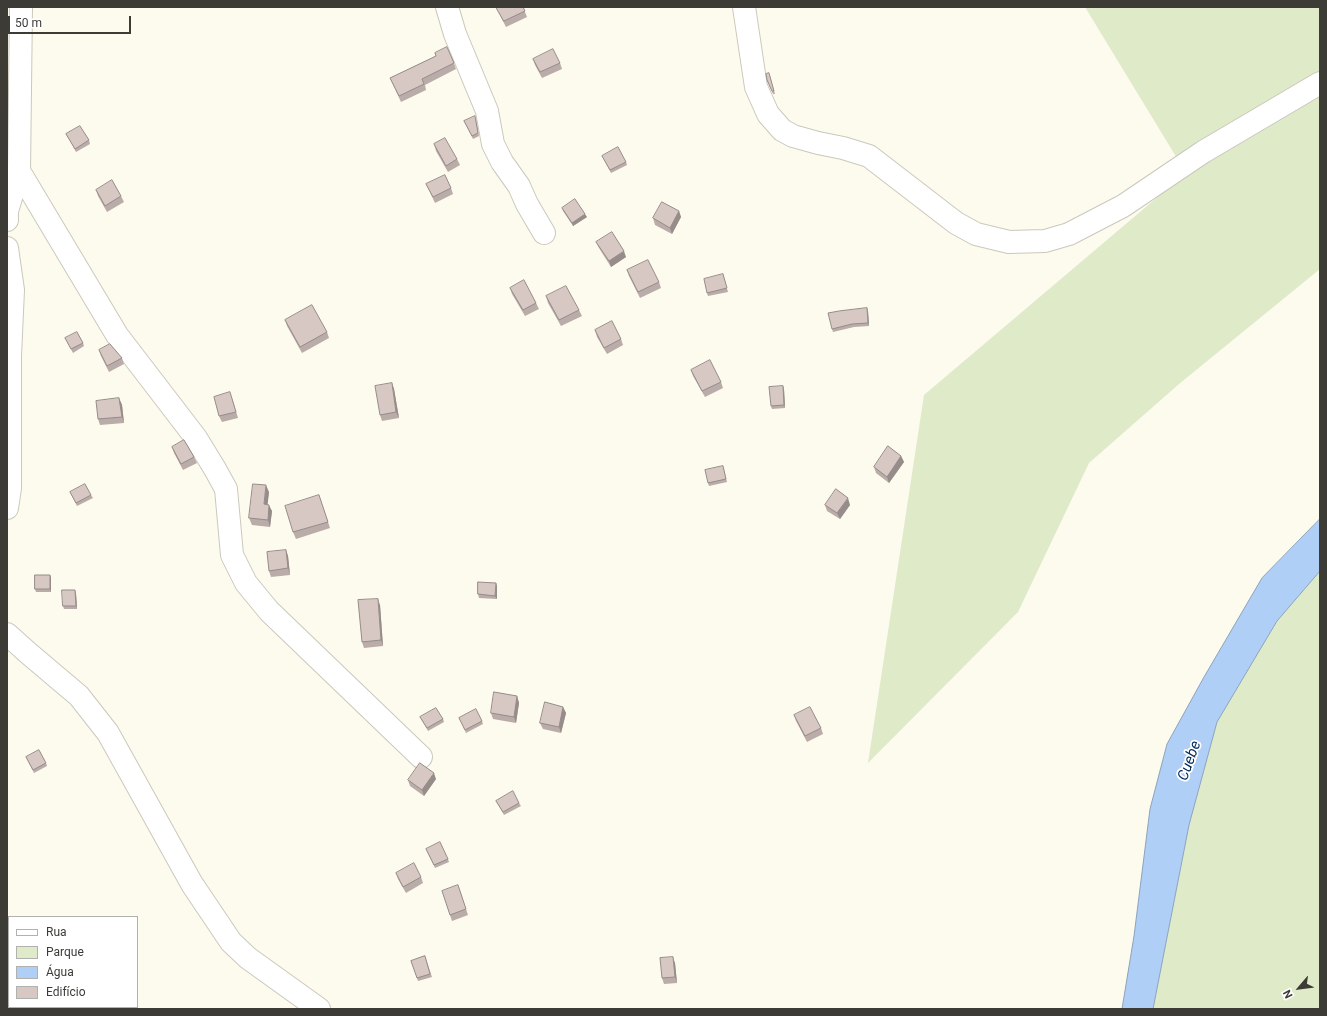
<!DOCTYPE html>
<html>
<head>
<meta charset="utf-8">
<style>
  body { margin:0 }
  #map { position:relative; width:1327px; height:1016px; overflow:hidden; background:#fdfaee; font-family:Roboto,sans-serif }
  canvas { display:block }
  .frame { position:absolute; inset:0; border:8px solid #3c3b36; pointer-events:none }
  .legend { position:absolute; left:8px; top:916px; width:130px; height:92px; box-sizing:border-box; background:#fff; border:1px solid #b1b1af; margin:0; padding:5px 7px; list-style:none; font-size:12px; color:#3c3b36 }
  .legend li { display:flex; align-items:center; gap:8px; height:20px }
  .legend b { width:20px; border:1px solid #b1b1af }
  .north { position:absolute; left:1279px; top:968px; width:40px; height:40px; -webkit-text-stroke:3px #fff; paint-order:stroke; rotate:242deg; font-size:11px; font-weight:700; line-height:16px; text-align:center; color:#3c3b36 }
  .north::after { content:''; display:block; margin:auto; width:14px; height:18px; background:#3c3b36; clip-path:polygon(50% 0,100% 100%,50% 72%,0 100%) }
  .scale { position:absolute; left:8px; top:16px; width:123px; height:18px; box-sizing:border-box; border:2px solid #3c3b36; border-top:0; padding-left:5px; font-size:12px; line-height:14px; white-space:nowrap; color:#3c3b36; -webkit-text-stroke:3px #fff; paint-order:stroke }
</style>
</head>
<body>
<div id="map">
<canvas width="1327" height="1016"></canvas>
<div class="frame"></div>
<ul class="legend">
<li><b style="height:5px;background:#fff"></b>Rua</li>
<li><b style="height:11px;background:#dfeac9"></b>Parque</li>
<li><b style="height:11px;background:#afcff6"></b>Água</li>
<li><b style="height:11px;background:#d7c8c4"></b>Edifício</li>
</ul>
<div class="north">N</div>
<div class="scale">50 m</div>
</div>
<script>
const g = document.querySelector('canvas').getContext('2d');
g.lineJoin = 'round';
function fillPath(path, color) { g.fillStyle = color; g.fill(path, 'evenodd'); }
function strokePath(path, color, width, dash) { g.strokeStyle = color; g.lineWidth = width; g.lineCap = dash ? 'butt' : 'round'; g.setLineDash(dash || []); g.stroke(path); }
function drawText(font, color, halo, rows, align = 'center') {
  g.font = font + ' Roboto,sans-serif'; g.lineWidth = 3.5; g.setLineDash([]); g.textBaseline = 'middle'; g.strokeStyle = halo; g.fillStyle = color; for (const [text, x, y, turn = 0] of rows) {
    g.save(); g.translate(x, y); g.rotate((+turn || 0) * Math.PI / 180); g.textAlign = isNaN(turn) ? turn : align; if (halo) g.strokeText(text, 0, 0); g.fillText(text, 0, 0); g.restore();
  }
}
const green = new Path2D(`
  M 1085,7 L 1320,7 L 1320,269 L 1179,384 L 1089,463 L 1018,612 L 868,763 L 924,395 L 1186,173 Z
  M 1320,571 L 1320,1009 L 1153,1009 L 1189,825 L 1217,722 L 1277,621 Z`);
const water = new Path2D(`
  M 1320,519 L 1320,571 L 1277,621 L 1217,722 L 1189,825 L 1153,1009 L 1122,1009 L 1134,936 L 1150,809 L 1167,744 L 1204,677 L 1262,578 Z`);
const minor = new Path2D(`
  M 447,7 L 455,34 L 487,111 L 493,144 L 502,162 L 519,186 L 527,204 L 544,233
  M 744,7 L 756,87 L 768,114 L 782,130 L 793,136 L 818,143 L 843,148 L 869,156 L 956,223 L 976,234 L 1009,242 L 1045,241 L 1069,234 L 1123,206 L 1203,152 L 1320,83
  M 19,171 L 117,335 L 196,438 L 215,469 L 226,489 L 232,555 L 246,583 L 269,611 L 421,757
  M 7,220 L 7,211 L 19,171 L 21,7
  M 7,248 L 13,290 L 10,356 L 10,488 L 7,508
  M 7,634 L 27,652 L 79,696 L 108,733 L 192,884 L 231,942 L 248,958 L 319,1009`);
const wall = new Path2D(`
  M 496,7 L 523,7 L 527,17 L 506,27 Z
  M 435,53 L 454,63 L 456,69 L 425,85 L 426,90 L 401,102 L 390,78 L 436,56 Z
  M 533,59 L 560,63 L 562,69 L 542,78 L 535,65 Z
  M 770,76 L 775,94 L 773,94 L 767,80 Z
  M 476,119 L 479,136 L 473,139 L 464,121 Z
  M 66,134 L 89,140 L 90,144 L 76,152 L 68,137 Z
  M 434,144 L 457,159 L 460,165 L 448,172 L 436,151 Z
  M 602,156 L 626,162 L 627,165 L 611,173 Z
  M 426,184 L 451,188 L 453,194 L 435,203 Z
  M 96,190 L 121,196 L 124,202 L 107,212 L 98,196 Z
  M 562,208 L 587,217 L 573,226 L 563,211 Z
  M 679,211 L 681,217 L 672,234 L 655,225 L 653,218 Z
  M 596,242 L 626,257 L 611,267 L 599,248 Z
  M 627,270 L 659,282 L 661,288 L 640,298 L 629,276 Z
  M 723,274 L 728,292 L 708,296 L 707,293 Z
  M 510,288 L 536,303 L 539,309 L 525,316 L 512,294 Z
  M 546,296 L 579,310 L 582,316 L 561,326 L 548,303 Z
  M 867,308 L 868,311 L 869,326 L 854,327 L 833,332 L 832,329 Z
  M 285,320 L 327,332 L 329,338 L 302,353 L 287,326 Z
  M 595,330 L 621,339 L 623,345 L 607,354 L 597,337 Z
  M 65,338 L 83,343 L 84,346 L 73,353 Z
  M 99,350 L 122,358 L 124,364 L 109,372 L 101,356 Z
  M 691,370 L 721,382 L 723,388 L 705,397 L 693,376 Z
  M 392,383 L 394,389 L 399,418 L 382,421 L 380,415 Z
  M 783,386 L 784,389 L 785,408 L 772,409 L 771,406 Z
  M 119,398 L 122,405 L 124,423 L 100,425 L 98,419 Z
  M 232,398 L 238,418 L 222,422 L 219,416 Z
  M 172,447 L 194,457 L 197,463 L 183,470 L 174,453 Z
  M 901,456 L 904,462 L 889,483 L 876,473 L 874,467 Z
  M 723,466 L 727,482 L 709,486 L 708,483 Z
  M 70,492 L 91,495 L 93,498 L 77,506 Z
  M 269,492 L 267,505 L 272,511 L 270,527 L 252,525 L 249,518 Z
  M 319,495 L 330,528 L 296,539 L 293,532 Z
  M 825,505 L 850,505 L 840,519 L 827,511 Z
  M 286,550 L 288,556 L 290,575 L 271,577 L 269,571 Z
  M 50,575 L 51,578 L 51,592 L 36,592 L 35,589 Z
  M 496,583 L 497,586 L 497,599 L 479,598 L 478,594 Z
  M 76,593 L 77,609 L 64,609 L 63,606 Z
  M 380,605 L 383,646 L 364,648 L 362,642 Z
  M 517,696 L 519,703 L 516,723 L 493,719 L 491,713 Z
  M 563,707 L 566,713 L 561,733 L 543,729 L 540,723 Z
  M 794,715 L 821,728 L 823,734 L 807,742 L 796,721 Z
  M 420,717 L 443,719 L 444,722 L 428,731 Z
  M 459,718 L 482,721 L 483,724 L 466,733 Z
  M 26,757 L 46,763 L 47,766 L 34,773 Z
  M 436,779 L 424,796 L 410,786 L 408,780 Z
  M 496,801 L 519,803 L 521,806 L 504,815 Z
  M 426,849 L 448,859 L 449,862 L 435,868 Z
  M 396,873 L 421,877 L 423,883 L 406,893 L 398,879 Z
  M 458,885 L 468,915 L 452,921 L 450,915 Z
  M 7,948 L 9,948 L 9,966 L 7,966 Z
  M 425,956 L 432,977 L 418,981 L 411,961 Z
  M 675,963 L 677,983 L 664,984 L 662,978 Z`);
const shadedWall = new Path2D(`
  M 679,211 L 681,217 L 672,234 L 670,228 Z
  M 585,214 L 587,217 L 573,226 L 572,223 Z
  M 624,251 L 626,257 L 611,267 L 609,261 Z
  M 867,308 L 868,311 L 869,326 L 868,323 Z
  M 392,383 L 394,389 L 399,418 L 396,412 Z
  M 783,386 L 784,389 L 785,408 L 784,405 Z
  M 119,398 L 122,405 L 124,423 L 122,417 Z
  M 901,456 L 904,462 L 889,483 L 887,477 Z
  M 266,485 L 269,492 L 267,510 L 264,504 Z
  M 848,498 L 850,505 L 840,519 L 837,513 Z
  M 269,505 L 272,511 L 270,527 L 268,520 Z
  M 286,550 L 288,556 L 290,575 L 288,568 Z
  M 50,575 L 51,578 L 51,592 L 50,589 Z
  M 496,583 L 497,586 L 497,599 L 495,596 Z
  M 75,590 L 76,593 L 77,609 L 76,606 Z
  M 378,599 L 380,605 L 383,646 L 381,640 Z
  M 517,696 L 519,703 L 516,723 L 514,717 Z
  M 563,707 L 566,713 L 561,733 L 559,727 Z
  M 434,773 L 436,779 L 424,796 L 422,790 Z
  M 673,957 L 675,963 L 677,983 L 675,977 Z`);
const building = new Path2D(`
  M 496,7 L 523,7 L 525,11 L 504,21 Z
  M 447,47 L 454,63 L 422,79 L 424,84 L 399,96 L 390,78 L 436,56 L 435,53 Z
  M 553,49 L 560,63 L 540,72 L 533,59 Z
  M 769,73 L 774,91 L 772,91 L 767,80 L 766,74 Z
  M 475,116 L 478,133 L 472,136 L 464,121 Z
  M 80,126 L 89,140 L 75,149 L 66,134 Z
  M 445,138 L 457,159 L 446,166 L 434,144 Z
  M 618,147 L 626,162 L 610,170 L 602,156 Z
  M 445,175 L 451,188 L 433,197 L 426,184 Z
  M 112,180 L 121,196 L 105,206 L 96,190 Z
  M 575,199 L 585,214 L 572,223 L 562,208 Z
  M 662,202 L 679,211 L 670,228 L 653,218 Z
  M 612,232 L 624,251 L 609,261 L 596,242 Z
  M 648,260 L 659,282 L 638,292 L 627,270 Z
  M 723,274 L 727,288 L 707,293 L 704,279 Z
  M 524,280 L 536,303 L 523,310 L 510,288 Z
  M 566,286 L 579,310 L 559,320 L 546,296 Z
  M 312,305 L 327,332 L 300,347 L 285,320 Z
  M 867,308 L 868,323 L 852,324 L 832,329 L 828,313 L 839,311 Z
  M 612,321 L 621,339 L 604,348 L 595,330 Z
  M 77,332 L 83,343 L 71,349 L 65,338 Z
  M 110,344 L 122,358 L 107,366 L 99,350 Z
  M 710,360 L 721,382 L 702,391 L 691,370 Z
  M 392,383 L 396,412 L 380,415 L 375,386 Z
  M 783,386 L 784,405 L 771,406 L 769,387 Z
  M 230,392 L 236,412 L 219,416 L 214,397 Z
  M 119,398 L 122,417 L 98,419 L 96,401 Z
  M 184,440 L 194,457 L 181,464 L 172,447 Z
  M 888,446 L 901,456 L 887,477 L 874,467 Z
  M 723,466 L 726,479 L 708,483 L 705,470 Z
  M 85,484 L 91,495 L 76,503 L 70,492 Z
  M 253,484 L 266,485 L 264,504 L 269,505 L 268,520 L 249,518 Z
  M 836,489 L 848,498 L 837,513 L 825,505 Z
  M 319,495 L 328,522 L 293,532 L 285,506 Z
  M 286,550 L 288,568 L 269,571 L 267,552 Z
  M 35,575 L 50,575 L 50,589 L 35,589 Z
  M 478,582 L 496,583 L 495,596 L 478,594 Z
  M 62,590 L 75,590 L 76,606 L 63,606 Z
  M 378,599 L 381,640 L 362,642 L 358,600 Z
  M 494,692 L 517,696 L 514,717 L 491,713 Z
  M 545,702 L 563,707 L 559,727 L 540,723 Z
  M 810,707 L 821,728 L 805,736 L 794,715 Z
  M 436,708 L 443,719 L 427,728 L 420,717 Z
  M 476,709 L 482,721 L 465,730 L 459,718 Z
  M 39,750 L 46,763 L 33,770 L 26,757 Z
  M 420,763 L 434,773 L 422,790 L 408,780 Z
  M 513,791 L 519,803 L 503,812 L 496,801 Z
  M 440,842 L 448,859 L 434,865 L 426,849 Z
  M 414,863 L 421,877 L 403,887 L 396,873 Z
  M 458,885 L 466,909 L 450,915 L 442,891 Z
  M 7,948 L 9,948 L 9,963 L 7,963 Z
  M 425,956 L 430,974 L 417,978 L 411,961 Z
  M 673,957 L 675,977 L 662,978 L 660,958 Z`);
const waterNames = [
  ["Cuebe",1190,761,-70]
];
fillPath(green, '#dfeac9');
fillPath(water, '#afcff6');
strokePath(water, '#8ca3bc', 1);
strokePath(minor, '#cbc8bc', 24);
strokePath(minor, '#fff', 22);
fillPath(wall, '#b9aca9');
fillPath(shadedWall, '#968c89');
fillPath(building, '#d7c8c4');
strokePath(building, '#968c89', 1);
drawText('italic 15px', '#002b59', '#fff', waterNames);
</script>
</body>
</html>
